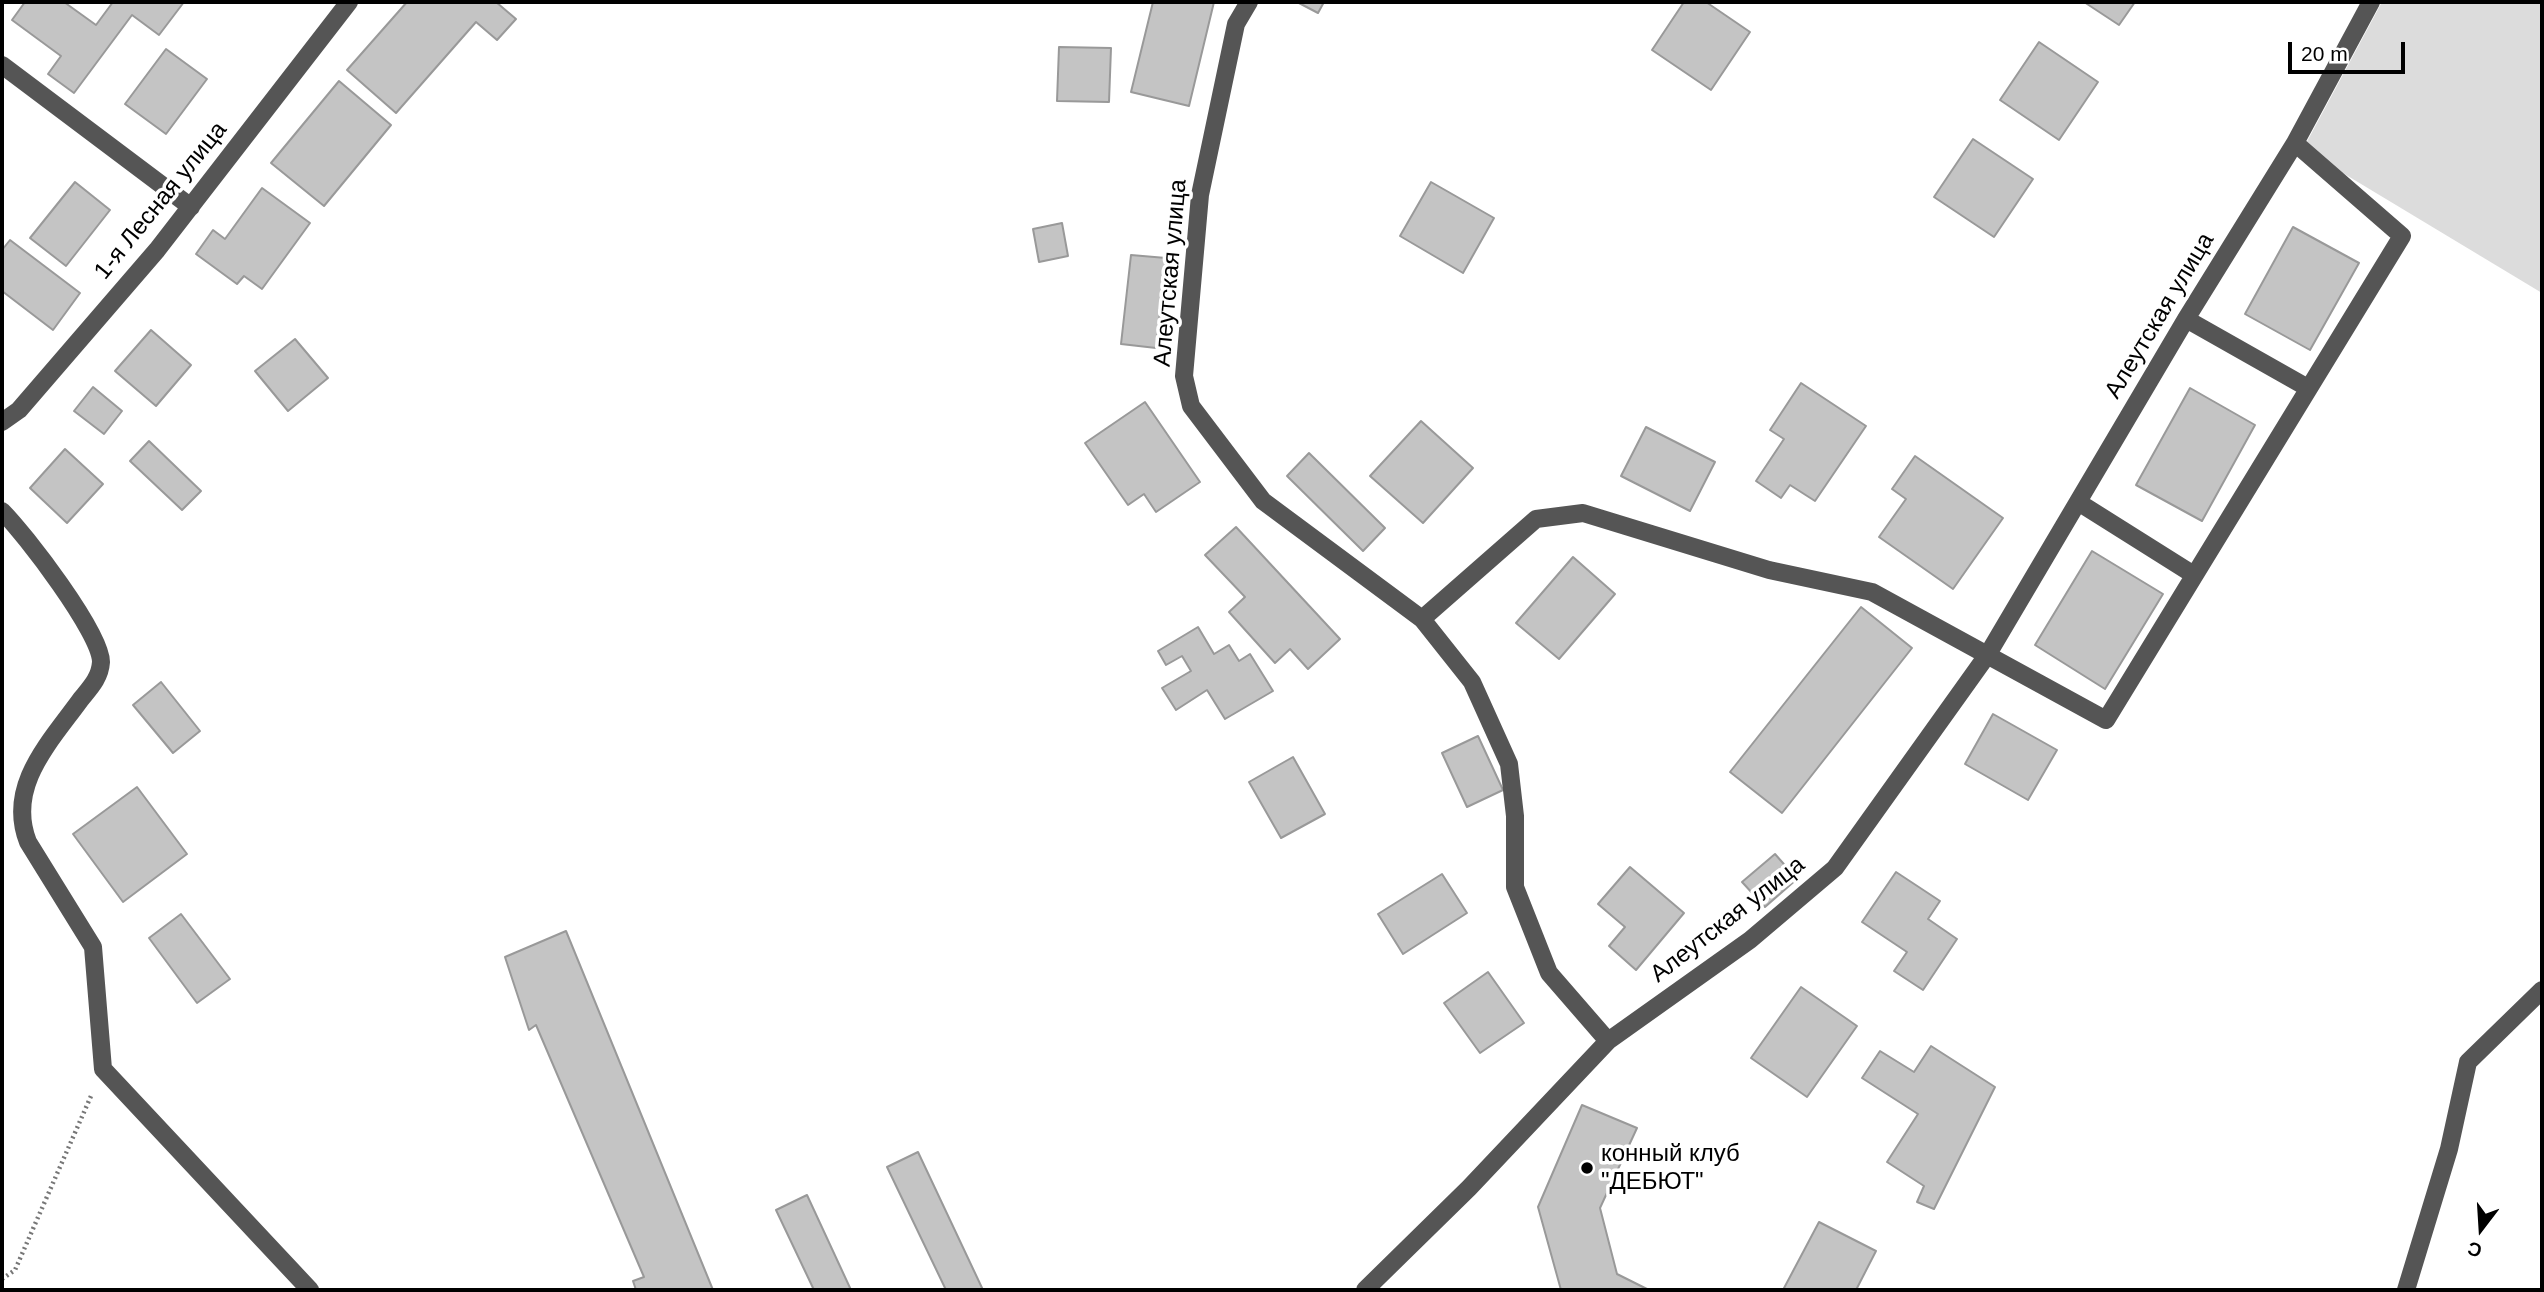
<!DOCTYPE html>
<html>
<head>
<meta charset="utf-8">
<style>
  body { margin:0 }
  #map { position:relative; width:2544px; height:1292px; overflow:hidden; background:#fff; font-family:Helvetica,sans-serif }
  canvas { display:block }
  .frame { position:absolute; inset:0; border:4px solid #000; pointer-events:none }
  .north { position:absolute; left:2446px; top:1194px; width:70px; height:70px; -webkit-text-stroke:5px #fff; paint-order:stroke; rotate:197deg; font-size:19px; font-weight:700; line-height:28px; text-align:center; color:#000 }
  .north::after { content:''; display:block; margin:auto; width:24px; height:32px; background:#000; clip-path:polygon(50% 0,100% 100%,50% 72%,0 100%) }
  .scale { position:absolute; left:2288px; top:42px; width:117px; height:32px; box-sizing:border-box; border:4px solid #000; border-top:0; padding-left:9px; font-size:21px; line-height:24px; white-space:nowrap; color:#000; -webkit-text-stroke:5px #fff; paint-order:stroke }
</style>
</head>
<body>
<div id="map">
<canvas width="2544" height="1292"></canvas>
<div class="frame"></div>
<div class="north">С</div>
<div class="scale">20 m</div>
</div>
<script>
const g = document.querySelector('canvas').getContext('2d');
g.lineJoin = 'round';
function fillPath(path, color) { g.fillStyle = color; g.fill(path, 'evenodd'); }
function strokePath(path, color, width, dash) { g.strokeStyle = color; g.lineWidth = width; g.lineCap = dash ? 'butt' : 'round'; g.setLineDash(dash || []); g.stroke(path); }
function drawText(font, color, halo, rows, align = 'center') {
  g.font = font + ' Helvetica,sans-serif'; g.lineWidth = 7; g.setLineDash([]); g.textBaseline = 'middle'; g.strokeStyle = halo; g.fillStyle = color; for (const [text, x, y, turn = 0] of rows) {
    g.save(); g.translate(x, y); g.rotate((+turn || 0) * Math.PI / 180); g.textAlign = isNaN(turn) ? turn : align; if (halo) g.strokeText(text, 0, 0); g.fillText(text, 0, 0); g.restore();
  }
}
const green = new Path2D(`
  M 2382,2 L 2542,2 L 2542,293 L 2303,149 Z`);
const building = new Path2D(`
  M 25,2 L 64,2 L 96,25 L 113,2 L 184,2 L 159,35 L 132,15 L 74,93 L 48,74 L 61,56 L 12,20 Z
  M 407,2 L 496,2 L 516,19 L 497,40 L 476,22 L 396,113 L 347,70 Z
  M 1153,2 L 1214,2 L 1189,106 L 1131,92 Z
  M 1297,2 L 1324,2 L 1318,13 Z
  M 1684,2 L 1706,2 L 1750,32 L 1711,90 L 1652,50 Z
  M 2084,2 L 2135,2 L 2119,25 Z
  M 2039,42 L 2098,82 L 2059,140 L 2000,100 Z
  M 1059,47 L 1111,48 L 1109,102 L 1057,101 Z
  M 166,49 L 207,79 L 166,134 L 125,104 Z
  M 339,81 L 391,125 L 324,206 L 271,163 Z
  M 1973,139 L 2033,179 L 1994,237 L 1934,197 Z
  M 75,182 L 110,210 L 66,266 L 30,238 Z
  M 1431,182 L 1494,218 L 1463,273 L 1400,236 Z
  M 262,188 L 310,223 L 262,289 L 244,276 L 237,284 L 196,254 L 213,230 L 225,239 Z
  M 1062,223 L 1068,256 L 1039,262 L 1033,229 Z
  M 2293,227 L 2359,263 L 2310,350 L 2245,314 Z
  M 10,240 L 80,293 L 53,330 L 2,291 L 2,250 Z
  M 1131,255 L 1166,258 L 1156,348 L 1121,344 Z
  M 151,330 L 191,365 L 156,406 L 115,371 Z
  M 295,339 L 328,378 L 288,411 L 255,371 Z
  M 1801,383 L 1866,426 L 1815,501 L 1790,485 L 1781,498 L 1756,481 L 1784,439 L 1770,430 Z
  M 93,387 L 122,411 L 104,434 L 74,411 Z
  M 2190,388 L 2255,425 L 2202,521 L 2136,485 Z
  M 1145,402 L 1200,482 L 1156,512 L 1144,494 L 1128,505 L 1085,443 Z
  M 1421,421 L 1473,468 L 1423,523 L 1370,476 Z
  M 1646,427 L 1715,462 L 1690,511 L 1621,476 Z
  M 149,441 L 201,491 L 182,510 L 130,461 Z
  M 65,449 L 103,484 L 67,523 L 30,488 Z
  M 1309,453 L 1385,528 L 1363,551 L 1287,476 Z
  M 1915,456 L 2003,518 L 1953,589 L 1879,537 L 1906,499 L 1892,489 Z
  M 1236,527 L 1340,639 L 1308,669 L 1290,649 L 1275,663 L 1229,612 L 1245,597 L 1205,555 Z
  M 2092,551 L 2163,594 L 2105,689 L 2035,645 Z
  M 1573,557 L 1615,594 L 1559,659 L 1516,623 Z
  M 1861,607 L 1912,648 L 1782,813 L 1730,772 Z
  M 1198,627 L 1214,654 L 1229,645 L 1239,661 L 1250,654 L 1273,691 L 1225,719 L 1207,690 L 1176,710 L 1162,688 L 1191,671 L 1182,656 L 1166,665 L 1158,651 Z
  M 161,682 L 200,731 L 173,753 L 133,705 Z
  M 1993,714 L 2057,750 L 2028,800 L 1965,764 Z
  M 1478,736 L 1503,790 L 1467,807 L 1442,753 Z
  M 1293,757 L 1325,814 L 1281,838 L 1249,782 Z
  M 137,787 L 187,854 L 123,902 L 73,834 Z
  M 1775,854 L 1797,879 L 1765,907 L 1742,882 Z
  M 1630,867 L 1684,913 L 1636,970 L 1609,946 L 1625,927 L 1598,904 Z
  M 1896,872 L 1940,901 L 1928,919 L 1957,939 L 1923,990 L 1894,971 L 1907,952 L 1862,922 Z
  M 1442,874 L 1467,913 L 1403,954 L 1378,914 Z
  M 181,914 L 230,979 L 197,1003 L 149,938 Z
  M 566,931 L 713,1290 L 636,1290 L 633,1281 L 644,1277 L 536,1025 L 529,1030 L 505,957 Z
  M 1488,972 L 1524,1023 L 1480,1053 L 1444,1003 Z
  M 1801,987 L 1857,1026 L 1807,1097 L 1751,1058 Z
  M 1931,1046 L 1995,1087 L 1934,1209 L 1917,1202 L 1924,1186 L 1887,1162 L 1918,1114 L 1862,1078 L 1880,1051 L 1914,1072 Z
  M 1582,1105 L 1637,1128 L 1600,1208 L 1617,1274 L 1649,1290 L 1561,1290 L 1538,1207 Z
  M 918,1152 L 983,1290 L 946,1290 L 887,1167 Z
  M 807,1195 L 851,1290 L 814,1290 L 776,1210 Z
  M 1819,1222 L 1876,1251 L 1856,1290 L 1783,1290 Z`);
const path = new Path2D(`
  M 2,1279 L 15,1270 L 91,1096`);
const minor = new Path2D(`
  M 1249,2 L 1236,24 L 1200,195 L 1184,376 L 1191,406 L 1263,501 L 1422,619 L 1472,682 L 1509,764 L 1515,816 L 1515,887 L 1549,973 L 1608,1041
  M 2,65 L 191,207
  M 2186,319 L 2308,388
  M 2,422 L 19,410 L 157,250 L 349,2
  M 2078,502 L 2194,575
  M 2,511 C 25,534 101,633 101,662 C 100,678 90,688 81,699 C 50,742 6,786 28,842 L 93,947 L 103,1069 L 310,1290
  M 1422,619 L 1536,519 L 1583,513 L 1769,570 L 1872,592 L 2106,720 L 2402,236 L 2295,143
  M 1365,1290 L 1469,1188 L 1608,1041 L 1750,940 L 1835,868 L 1988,654 L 2186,319 L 2295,143 L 2371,2
  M 2406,1290 L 2449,1149 L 2468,1062 L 2542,990`);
const markers = [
  [1587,1168,7,"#000"]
];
const streetNames = [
  ["1-я Лесная улица",161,201,-51],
  ["Алеутская улица",1171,273,-85],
  ["Алеутская улица",2160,316,-59],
  ["Алеутская улица",1728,920,-38]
];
const poiNames = [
  ["конный клуб",1601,1154],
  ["\"ДЕБЮТ\"",1601,1182]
];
fillPath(green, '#dcdcdc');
fillPath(building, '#c4c4c4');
strokePath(building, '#999', 2);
strokePath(path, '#777', 4.5, [2, 3.5]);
strokePath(minor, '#555', 18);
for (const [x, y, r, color] of markers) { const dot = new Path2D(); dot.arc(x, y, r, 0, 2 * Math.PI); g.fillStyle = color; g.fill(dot); strokePath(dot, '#fff', 2.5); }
drawText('24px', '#000', '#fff', streetNames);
drawText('24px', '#000', '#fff', poiNames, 'left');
</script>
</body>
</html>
